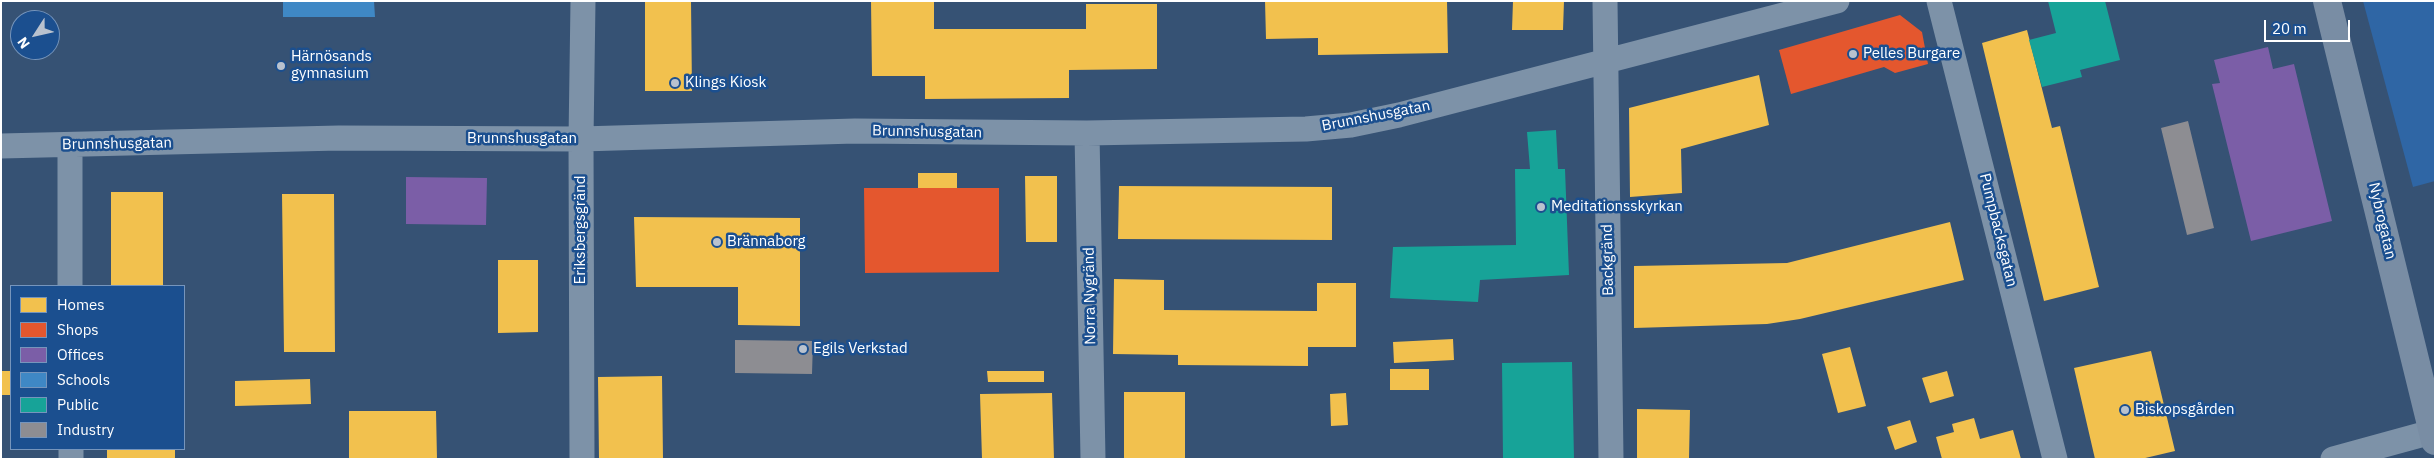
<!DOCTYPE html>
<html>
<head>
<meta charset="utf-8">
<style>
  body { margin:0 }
  #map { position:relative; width:2436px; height:460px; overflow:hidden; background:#365274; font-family:"IBM Plex Sans",sans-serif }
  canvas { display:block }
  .frame { position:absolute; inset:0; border:2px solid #fff; pointer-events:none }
  .legend { position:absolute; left:10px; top:285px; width:175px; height:165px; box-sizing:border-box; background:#1b4f8f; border:1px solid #7695bc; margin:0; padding:6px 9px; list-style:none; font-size:15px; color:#fff }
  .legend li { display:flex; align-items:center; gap:10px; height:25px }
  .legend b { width:25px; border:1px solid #7695bc }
  .north { position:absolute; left:10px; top:10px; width:50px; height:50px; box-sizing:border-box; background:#1b4f8f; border:1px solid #7695bc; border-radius:50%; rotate:235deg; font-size:14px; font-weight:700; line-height:20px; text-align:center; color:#fff }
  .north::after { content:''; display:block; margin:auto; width:18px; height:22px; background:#b9c2ce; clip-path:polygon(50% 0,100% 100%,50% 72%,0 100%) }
  .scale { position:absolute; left:2264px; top:20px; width:86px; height:22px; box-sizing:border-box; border:2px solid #fff; border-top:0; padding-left:6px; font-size:15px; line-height:18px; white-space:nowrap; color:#fff; -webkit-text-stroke:4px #1b4f8f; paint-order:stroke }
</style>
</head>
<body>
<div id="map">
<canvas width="2436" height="460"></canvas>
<div class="frame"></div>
<ul class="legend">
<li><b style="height:14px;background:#f2c14e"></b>Homes</li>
<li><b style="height:14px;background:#e4572e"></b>Shops</li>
<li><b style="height:14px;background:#7b5ea7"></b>Offices</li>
<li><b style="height:14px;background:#3f88c5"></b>Schools</li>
<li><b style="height:14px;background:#17a398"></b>Public</li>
<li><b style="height:14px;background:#8d8d92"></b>Industry</li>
</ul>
<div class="north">N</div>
<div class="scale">20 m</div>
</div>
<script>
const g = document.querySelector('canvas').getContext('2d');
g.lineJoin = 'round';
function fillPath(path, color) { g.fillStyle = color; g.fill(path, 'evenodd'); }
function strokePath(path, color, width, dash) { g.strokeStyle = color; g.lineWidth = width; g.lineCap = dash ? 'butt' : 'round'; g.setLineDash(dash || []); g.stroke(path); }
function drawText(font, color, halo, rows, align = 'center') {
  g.font = font + ' "IBM Plex Sans",sans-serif'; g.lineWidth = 5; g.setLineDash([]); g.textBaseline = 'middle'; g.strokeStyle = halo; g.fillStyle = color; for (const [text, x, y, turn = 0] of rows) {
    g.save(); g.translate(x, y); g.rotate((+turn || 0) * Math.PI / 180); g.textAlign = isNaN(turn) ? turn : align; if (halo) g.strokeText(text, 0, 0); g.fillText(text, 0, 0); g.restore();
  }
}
const green = new Path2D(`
  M 2363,1 L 2435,1 L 2435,181 L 2413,187 Z`);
const homes = new Path2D(`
  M 645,1 L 691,1 L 692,91 L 645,91 Z
  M 871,1 L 934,1 L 934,29 L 1086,29 L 1086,4 L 1157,4 L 1157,69 L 1069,70 L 1069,98 L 925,99 L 925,76 L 872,76 Z
  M 1265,1 L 1447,1 L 1448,53 L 1318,55 L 1318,38 L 1266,39 Z
  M 1513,1 L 1564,1 L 1563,30 L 1512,30 Z
  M 2027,30 L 2052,128 L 2060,126 L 2099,287 L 2044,301 L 1982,43 Z
  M 1759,75 L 1769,125 L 1681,149 L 1682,193 L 1630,197 L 1629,108 Z
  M 918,173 L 957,173 L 957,188 L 918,188 Z
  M 1025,176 L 1057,176 L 1057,242 L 1026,242 Z
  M 1119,186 L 1332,187 L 1332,240 L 1118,239 Z
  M 111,192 L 163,192 L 163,286 L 111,286 Z
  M 282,194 L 334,194 L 335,352 L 284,352 Z
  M 634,217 L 800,218 L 800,326 L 738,325 L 738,287 L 636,287 Z
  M 1950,222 L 1964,280 L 1800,319 L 1767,324 L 1634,328 L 1634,266 L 1787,263 Z
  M 498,260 L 538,260 L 538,332 L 498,333 Z
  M 1114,279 L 1164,280 L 1164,310 L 1317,311 L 1317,283 L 1356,283 L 1356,347 L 1308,347 L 1308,366 L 1178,365 L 1178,355 L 1113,354 Z
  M 1453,339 L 1454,360 L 1394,363 L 1393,342 Z
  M 1850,347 L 1866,406 L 1838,413 L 1822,354 Z
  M 2151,351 L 2175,451 L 2141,459 L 2095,459 L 2074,368 Z
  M 1390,369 L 1429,369 L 1429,390 L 1390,390 Z
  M 1,371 L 11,371 L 11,395 L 1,395 Z
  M 987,371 L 1044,371 L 1044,382 L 988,382 Z
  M 1947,371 L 1954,396 L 1930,403 L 1922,378 Z
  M 662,376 L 663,459 L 599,459 L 598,377 Z
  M 310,379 L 311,404 L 235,406 L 235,381 Z
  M 1124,392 L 1185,392 L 1185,459 L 1124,459 Z
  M 1052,393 L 1054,459 L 982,459 L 980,394 Z
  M 1346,393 L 1348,425 L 1331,426 L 1330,394 Z
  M 1637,409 L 1690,410 L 1689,459 L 1637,459 Z
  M 349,411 L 436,411 L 437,459 L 349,459 Z
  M 1974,418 L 1980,439 L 2013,430 L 2021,459 L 1942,459 L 1936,437 L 1954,432 L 1952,424 Z
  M 1910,420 L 1917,442 L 1895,450 L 1887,427 Z
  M 107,449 L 175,449 L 175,459 L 107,459 Z`);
const shops = new Path2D(`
  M 1900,15 L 1922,32 L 1928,64 L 1895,73 L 1884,67 L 1791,94 L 1779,50 Z
  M 864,188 L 999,188 L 999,272 L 865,273 Z`);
const offices = new Path2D(`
  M 2268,47 L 2273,69 L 2294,64 L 2332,221 L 2251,241 L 2212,84 L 2220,83 L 2214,60 Z
  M 406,177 L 487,178 L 486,225 L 406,224 Z`);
const schools = new Path2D(`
  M 283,1 L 374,1 L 375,17 L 283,17 Z`);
const public = new Path2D(`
  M 2048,1 L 2105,1 L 2120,60 L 2080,70 L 2082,77 L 2042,87 L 2029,40 L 2056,33 Z
  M 1556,130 L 1558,169 L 1565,169 L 1569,275 L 1480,280 L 1478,302 L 1390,298 L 1393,247 L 1516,245 L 1515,169 L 1530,169 L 1527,132 Z
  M 1572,362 L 1574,459 L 1503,459 L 1502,363 Z`);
const industry = new Path2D(`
  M 2188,121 L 2214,228 L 2187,235 L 2161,128 Z
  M 735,340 L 813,341 L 812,374 L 735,373 Z`);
const street = new Path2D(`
  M 1605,1 L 1611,459
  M 1939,1 L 2055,459
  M 1087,133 L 1093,459
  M 70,145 L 70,286
  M 1,146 L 339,138 L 581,139 L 855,131 L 1087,133 L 1306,129 L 1351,125 L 1399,115 L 1837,1
  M 71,449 L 71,459
  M 582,459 L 581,139 L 583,1
  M 2333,459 L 2435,431`);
const secondary = new Path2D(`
  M 2327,1 L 2435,441`);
const markers = [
  [1853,54,5,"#b9c2ce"],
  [281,66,5,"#b9c2ce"],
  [675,83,5,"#b9c2ce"],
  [1541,207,5,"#b9c2ce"],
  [717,242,5,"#b9c2ce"],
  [803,349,5,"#b9c2ce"],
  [2125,410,5,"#b9c2ce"]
];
const poiNames = [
  ["Pelles Burgare",1863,54],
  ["Härnösands",291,57],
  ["gymnasium",291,74],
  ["Klings Kiosk",685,83],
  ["Meditationsskyrkan",1551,207],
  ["Brännaborg",727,242],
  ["Egils Verkstad",813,349],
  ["Biskopsgården",2135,410]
];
const streetNames = [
  ["Brunnshusgatan",1376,116,-11],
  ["Brunnshusgatan",927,132,1],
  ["Brunnshusgatan",522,139],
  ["Brunnshusgatan",117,144,-1],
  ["Nybrogatan",2382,221,77],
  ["Eriksbergsgränd",581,230,-90],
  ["Pumpbacksgatan",1998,230,76],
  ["Backgränd",1608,260,-91],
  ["Norra Nygränd",1090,296,-91]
];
fillPath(green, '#2f66a5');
fillPath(homes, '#f2c14e');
fillPath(shops, '#e4572e');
fillPath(offices, '#7b5ea7');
fillPath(schools, '#3f88c5');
fillPath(public, '#17a398');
fillPath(industry, '#8d8d92');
strokePath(street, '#7d92a8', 25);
strokePath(secondary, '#798da4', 28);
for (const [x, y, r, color] of markers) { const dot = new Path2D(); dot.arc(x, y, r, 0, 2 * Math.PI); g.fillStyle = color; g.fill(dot); strokePath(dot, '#1b4f8f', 2); }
drawText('15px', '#fff', '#1b4f8f', poiNames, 'left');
drawText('15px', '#fff', '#1b4f8f', streetNames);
</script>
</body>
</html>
